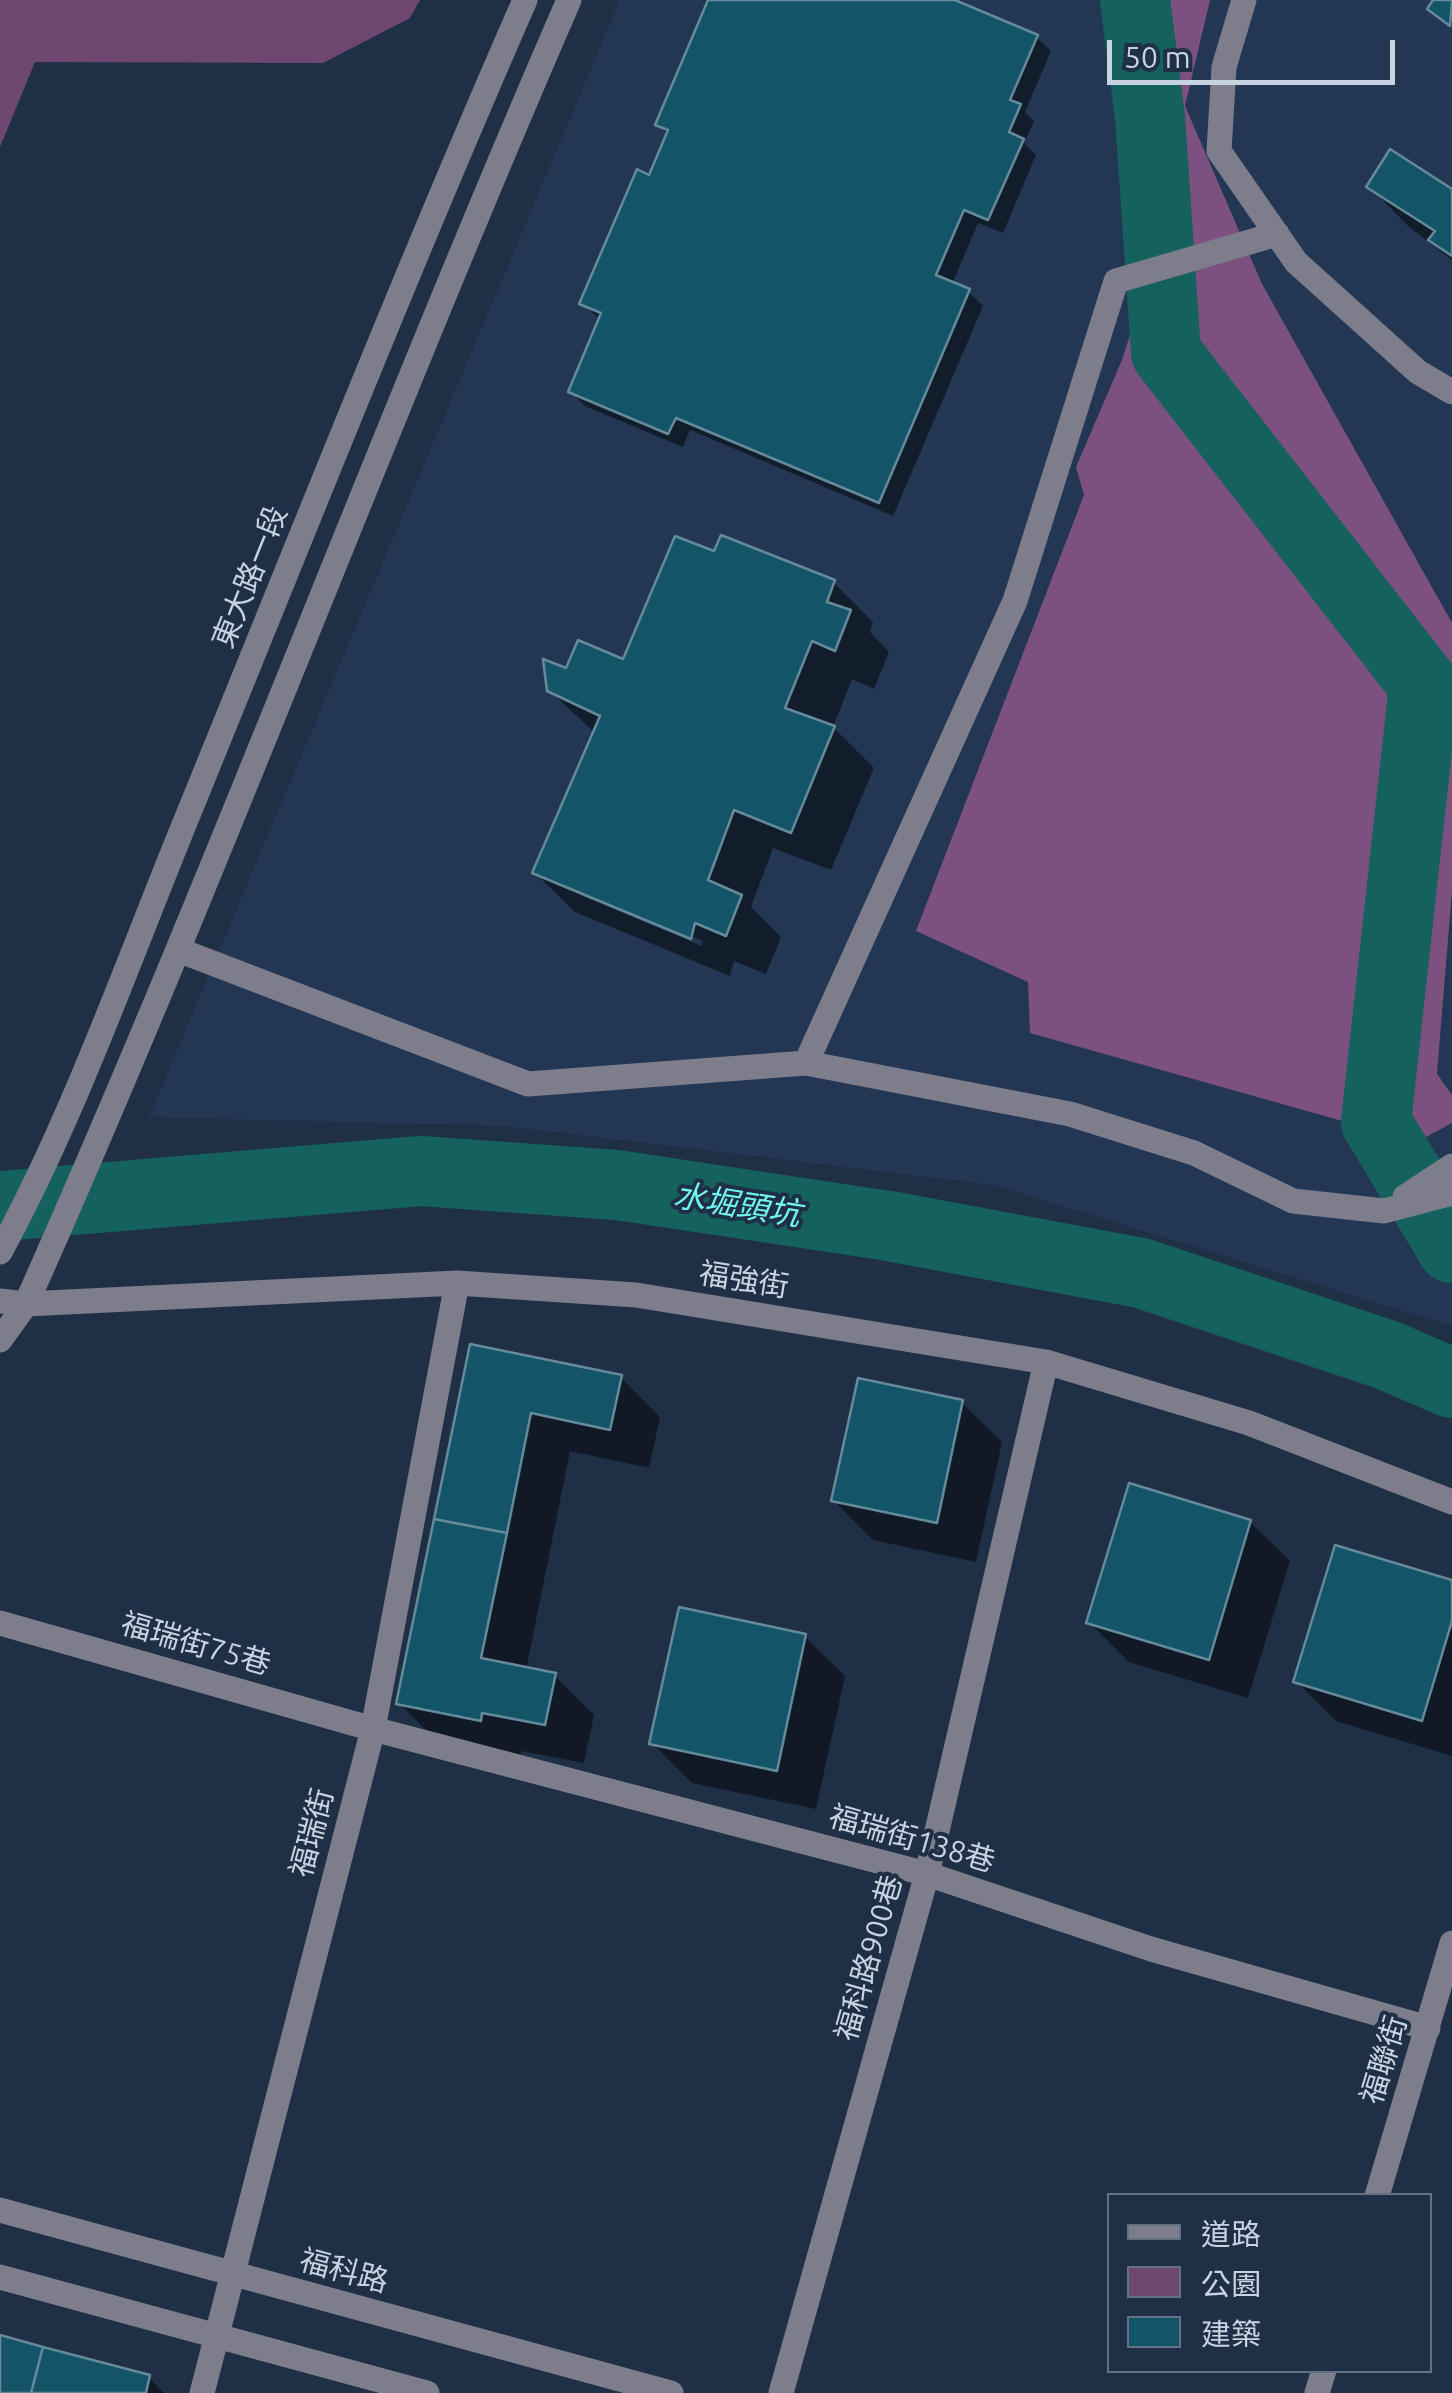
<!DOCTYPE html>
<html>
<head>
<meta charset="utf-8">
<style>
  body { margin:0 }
  #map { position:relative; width:1452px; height:2393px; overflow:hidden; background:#1f2f46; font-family:Ubuntu,"Noto Sans TC",sans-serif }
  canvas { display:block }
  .legend { position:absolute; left:1107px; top:2193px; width:325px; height:180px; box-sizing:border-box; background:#1f2f46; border:2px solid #637184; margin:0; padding:12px 18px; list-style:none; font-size:30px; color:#c8d3e2 }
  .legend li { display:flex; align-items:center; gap:20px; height:50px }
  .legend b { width:50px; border:2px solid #637184 }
  .scale { position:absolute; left:1107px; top:40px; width:288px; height:45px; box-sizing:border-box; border:5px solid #c8d3e2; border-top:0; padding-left:12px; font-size:30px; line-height:35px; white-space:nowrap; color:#c8d3e2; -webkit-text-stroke:8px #1f2f46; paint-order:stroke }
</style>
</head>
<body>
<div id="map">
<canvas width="1452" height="2393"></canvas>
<ul class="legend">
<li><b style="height:12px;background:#7e7d8b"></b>道路</li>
<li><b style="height:28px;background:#6e4771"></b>公園</li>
<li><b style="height:28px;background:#145469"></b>建築</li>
</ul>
<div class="scale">50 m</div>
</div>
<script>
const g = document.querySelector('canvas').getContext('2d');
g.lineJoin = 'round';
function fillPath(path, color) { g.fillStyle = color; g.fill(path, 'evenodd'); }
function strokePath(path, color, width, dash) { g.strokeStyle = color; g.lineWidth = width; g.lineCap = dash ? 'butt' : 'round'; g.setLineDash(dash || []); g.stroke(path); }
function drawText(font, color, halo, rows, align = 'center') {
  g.font = font + ' Ubuntu,"Noto Sans TC",sans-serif'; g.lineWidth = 8; g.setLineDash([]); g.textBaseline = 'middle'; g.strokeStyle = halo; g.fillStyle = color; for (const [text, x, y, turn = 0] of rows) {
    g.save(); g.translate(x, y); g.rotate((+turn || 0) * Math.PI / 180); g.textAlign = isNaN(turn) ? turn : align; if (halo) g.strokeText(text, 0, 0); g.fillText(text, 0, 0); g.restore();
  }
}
const built = new Path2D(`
  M 620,0 L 1452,0 L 1452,1326 L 994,1185 L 506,1126 L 149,1117 Z`);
const green = new Path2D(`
  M 0,0 L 420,0 L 410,18 L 323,63 L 35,62 L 0,147 Z`);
const forest = new Path2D(`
  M 1159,0 L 1210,0 L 1185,106 L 1262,284 L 1452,623 L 1452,890 L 1437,1074 L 1452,1095 L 1452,1123 L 1417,1142 L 1030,1033 L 1028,982 L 916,931 L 1084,495 L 1076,467 L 1122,360 L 1167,218 L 1172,25 Z`);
const shadow = new Path2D(`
  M 711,0 L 949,0 L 1036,37 L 1051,51 L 1025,112 L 1034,121 L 1024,143 L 1036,155 L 1003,233 L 978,223 L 952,284 L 968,291 L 983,306 L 893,516 L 690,430 L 683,447 L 585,406 L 571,392 L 601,320 L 582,303 L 651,178 L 669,135 L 658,124 Z
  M 1369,186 L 1452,192 L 1452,260 L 1408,226 Z
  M 715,555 L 834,583 L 873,622 L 870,632 L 889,652 L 874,689 L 852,679 L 833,727 L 874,768 L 831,870 L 773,848 L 751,907 L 781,937 L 766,974 L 734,961 L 730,976 L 575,912 L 535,873 L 595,733 L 549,690 L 568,672 L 624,662 ZM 580,890 L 703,941 L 702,946 L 580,895 Z
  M 472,1347 L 620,1377 L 660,1417 L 649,1468 L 570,1451 L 526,1670 L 555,1676 L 594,1715 L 584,1763 L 521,1751 L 520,1760 L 439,1743 L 399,1703 Z
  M 962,1403 L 1002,1442 L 976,1562 L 873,1540 L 833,1500 Z
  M 1250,1522 L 1290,1561 L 1248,1698 L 1129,1662 L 1089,1622 Z
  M 1452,1582 L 1452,1756 L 1336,1721 L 1296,1681 Z
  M 805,1637 L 845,1676 L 816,1809 L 692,1783 L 652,1743 Z
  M 0,2339 L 149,2378 L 164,2393 L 0,2393 Z`);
const river = new Path2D(`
  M 1135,0 L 1150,117 L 1166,353 L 1424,685 L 1376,1122 L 1452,1248
  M 0,1206 L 421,1171 L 617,1185 L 889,1226 L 1141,1273 L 1387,1355 L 1452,1383`);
const building = new Path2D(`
  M 708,0 L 955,0 L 1038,35 L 1010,100 L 1021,104 L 1009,132 L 1024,139 L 988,220 L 964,210 L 936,275 L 970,289 L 879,503 L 676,418 L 668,434 L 568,392 L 601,313 L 579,304 L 637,169 L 649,175 L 668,130 L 655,125 Z
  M 1433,0 L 1452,0 L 1450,26 L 1427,9 Z
  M 1390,149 L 1452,189 L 1452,256 L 1428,240 L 1435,231 L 1366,187 Z
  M 721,535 L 835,580 L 827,602 L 851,610 L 835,651 L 812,641 L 785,708 L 835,726 L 791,833 L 734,810 L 708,880 L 742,895 L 726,936 L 695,923 L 691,939 L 532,873 L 600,716 L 547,691 L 543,659 L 566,668 L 578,640 L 623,659 L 675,536 L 714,551 Z
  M 470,1344 L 622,1375 L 610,1430 L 531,1413 L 507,1533 L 434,1519 Z
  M 858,1378 L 963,1400 L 937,1523 L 831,1501 Z
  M 1129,1483 L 1251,1520 L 1209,1660 L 1086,1623 Z
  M 434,1519 L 507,1533 L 481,1658 L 556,1673 L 545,1725 L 482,1713 L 481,1721 L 396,1704 Z
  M 1335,1545 L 1452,1580 L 1452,1621 L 1422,1721 L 1293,1682 Z
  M 679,1607 L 806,1634 L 777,1771 L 649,1744 Z
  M 0,2335 L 43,2347 L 31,2393 L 0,2393 Z
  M 43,2347 L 150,2375 L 146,2393 L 31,2393 Z`);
const minor = new Path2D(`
  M 1244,0 L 1224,67 L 1219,151 L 1296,262 L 1418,372 L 1452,392
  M 181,951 L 528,1084 L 806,1063 L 1070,1114 L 1194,1153 L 1293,1201 L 1384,1211 L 1452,1193
  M 806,1063 L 1015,601 L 1116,281 L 1277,234
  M 1405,1197 L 1452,1166
  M 0,1252 C 75,1114 128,961 188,815 C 299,543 407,269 525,0
  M 0,1301 L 26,1304 L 457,1283 L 636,1295 L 1046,1362 L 1249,1423 L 1452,1502
  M 0,1340 L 26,1304 C 218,874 381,432 569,0
  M 0,1623 L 373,1729 L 927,1874 L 1151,1949 L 1428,2028
  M 1377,2196 L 1452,1943
  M 0,2210 L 671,2393
  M 0,2277 L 427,2393
  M 202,2393 L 373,1729 L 457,1283
  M 781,2393 L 927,1874 L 1046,1362
  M 1317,2393 L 1324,2370`);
const streetNames = [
  ["東大路一段",250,577,-68],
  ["福強街",744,1280,9],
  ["福瑞街75巷",196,1644,16],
  ["福瑞街",312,1833,-75],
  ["福瑞街138巷",912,1839,16],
  ["福科路900巷",869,1958,-74],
  ["福聯街",1384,2060,-73],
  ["福科路",344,2271,15]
];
const waterNames = [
  ["水堀頭坑",737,1205,9]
];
fillPath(built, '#233754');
fillPath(green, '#6e4771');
fillPath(forest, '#7c5180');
fillPath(shadow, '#0007');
strokePath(river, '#14615e', 70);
fillPath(building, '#145469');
strokePath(building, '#658a99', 2.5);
strokePath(minor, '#7e7d8b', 25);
drawText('30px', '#c8d3e2', '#1f2f46', streetNames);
drawText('italic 32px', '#70f6f0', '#1f2f46', waterNames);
</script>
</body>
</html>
